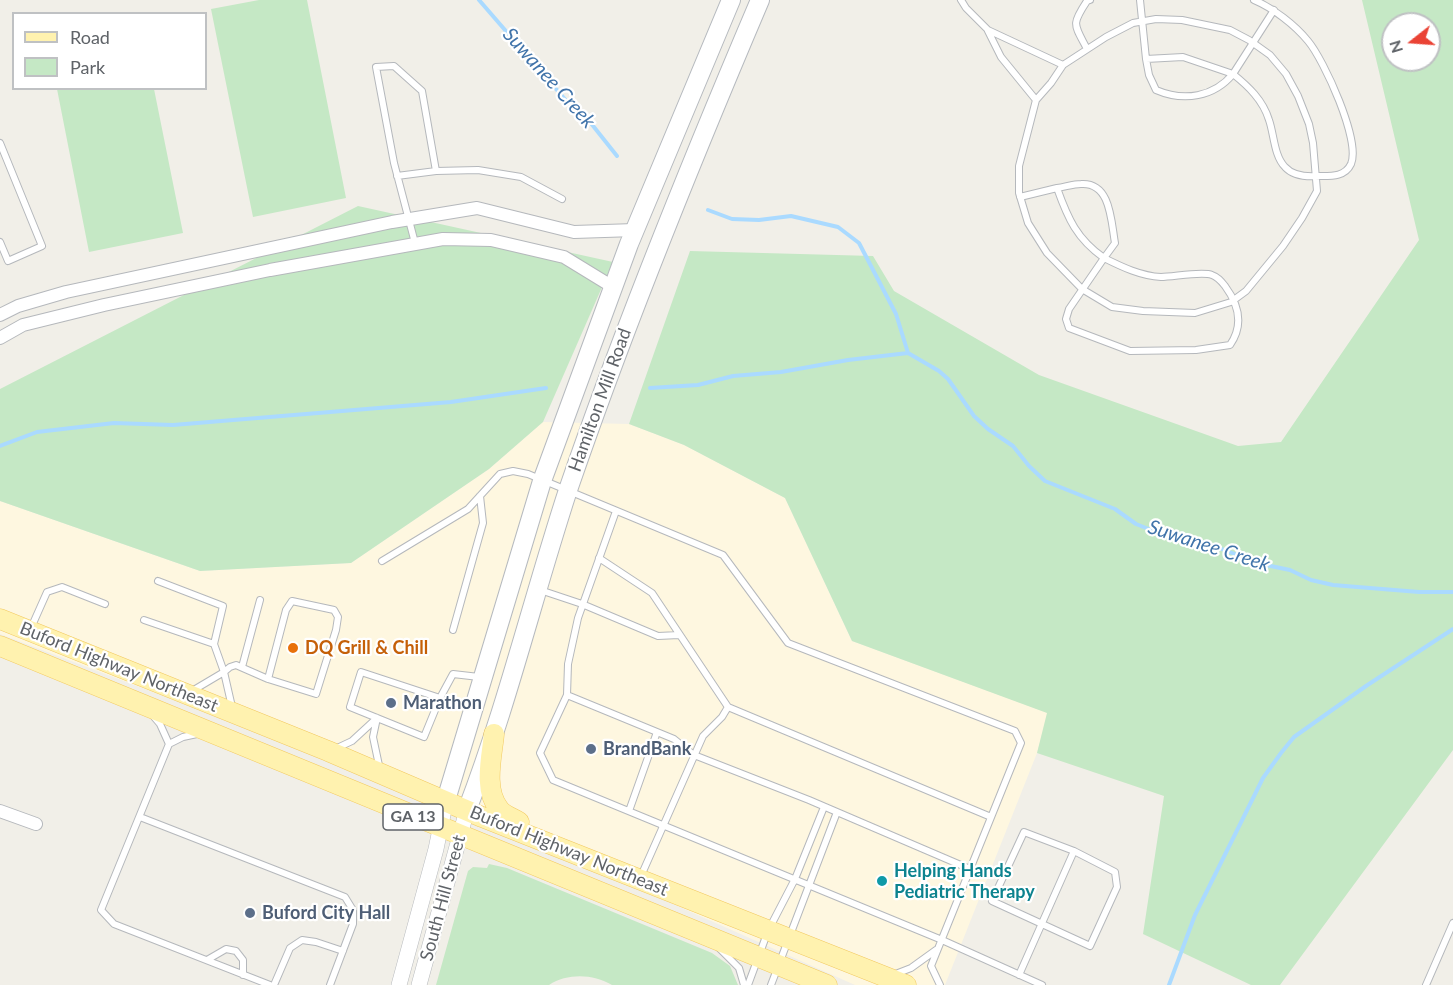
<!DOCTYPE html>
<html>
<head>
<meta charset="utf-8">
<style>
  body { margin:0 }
  #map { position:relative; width:1453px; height:985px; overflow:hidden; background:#f1efe8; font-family:Lato,sans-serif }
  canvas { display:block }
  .legend { position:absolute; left:12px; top:12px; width:195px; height:78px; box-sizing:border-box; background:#fff; border:2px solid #bfc1c3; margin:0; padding:8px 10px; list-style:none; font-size:18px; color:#5f6368 }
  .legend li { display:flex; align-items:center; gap:12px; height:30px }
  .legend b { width:30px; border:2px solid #bfc1c3 }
  .north { position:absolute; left:1381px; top:12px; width:60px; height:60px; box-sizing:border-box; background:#fff; border:2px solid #bfc1c3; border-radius:50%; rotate:253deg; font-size:16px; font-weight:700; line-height:24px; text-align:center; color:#5f6368 }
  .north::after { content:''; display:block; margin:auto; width:21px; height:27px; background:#ea4335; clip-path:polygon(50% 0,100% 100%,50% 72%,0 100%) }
</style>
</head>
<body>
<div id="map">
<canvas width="1453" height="985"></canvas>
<ul class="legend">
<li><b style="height:8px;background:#fff2af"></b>Road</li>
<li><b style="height:16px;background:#c5e8c5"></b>Park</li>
</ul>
<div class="north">N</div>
</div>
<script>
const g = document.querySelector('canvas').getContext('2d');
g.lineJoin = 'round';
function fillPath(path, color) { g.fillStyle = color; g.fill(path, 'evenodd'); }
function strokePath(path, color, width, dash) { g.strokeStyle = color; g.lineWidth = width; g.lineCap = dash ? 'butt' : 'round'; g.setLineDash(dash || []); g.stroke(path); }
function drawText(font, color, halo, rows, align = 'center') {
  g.font = font + ' Lato,sans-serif'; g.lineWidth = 4.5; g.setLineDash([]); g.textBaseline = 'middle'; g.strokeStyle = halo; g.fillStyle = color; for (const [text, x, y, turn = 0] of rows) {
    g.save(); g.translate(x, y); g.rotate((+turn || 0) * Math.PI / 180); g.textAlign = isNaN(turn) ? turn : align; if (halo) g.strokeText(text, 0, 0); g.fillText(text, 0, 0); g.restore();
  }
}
const commercial = new Path2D(`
  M 543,422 L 629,424 L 684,445 L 785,498 L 852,641 L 1048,713 L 1037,753 L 945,985 L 855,985 L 453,806 L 0,634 L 0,501 L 200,571 L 351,563 L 489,469 Z`);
const green = new Path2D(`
  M 259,0 L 307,0 L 346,198 L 253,217 L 211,9 Z
  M 1362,0 L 1453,0 L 1453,750 L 1280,985 L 1251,985 L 1143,934 L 1164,796 L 1037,753 L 1047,713 L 852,641 L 785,498 L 684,445 L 629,424 L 690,251 L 873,256 L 894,291 L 1039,375 L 1238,446 L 1281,442 L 1419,240 ZM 1393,24 L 1429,24 L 1429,60 L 1393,60 Z
  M 57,89 L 154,89 L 183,233 L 89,252 Z
  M 358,206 L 613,262 L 543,422 L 489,469 L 351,563 L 200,571 L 0,501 L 0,389 Z
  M 489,864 L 507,868 L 712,953 L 730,966 L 738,985 L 612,985 C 593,974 568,973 549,985 L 436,985 L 468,871 L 473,867 L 487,868 Z`);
const stream = new Path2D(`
  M 479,0 L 576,112 L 586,117 L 617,156
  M 708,210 L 732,219 L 759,220 L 791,216 L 838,227 L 859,243 L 896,314 L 908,353 L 939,371 L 948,379 L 974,416 L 988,429 L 1013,446 L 1029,466 L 1045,481 L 1115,509 L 1136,524 L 1156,532 L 1185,535 L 1261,564 L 1290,570 L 1311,580 L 1333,585 L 1419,592 L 1453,592
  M 650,388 L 698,385 L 733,376 L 781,372 L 848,360 L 908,353
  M 0,446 L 37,432 L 114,423 L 173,425 L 451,402 L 546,388
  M 1169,985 L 1195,915 L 1263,778 L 1281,753 L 1294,737 L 1366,686 L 1453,629`);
const service = new Path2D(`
  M 961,0 L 966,8 L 988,30 L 1063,65
  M 1140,0 L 1146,59 L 1183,57 L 1233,74 L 1274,10
  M 1156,19 L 1182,20 L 1230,30 L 1249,40 L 1270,55 L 1286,74 L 1298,96 L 1309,124 L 1313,143 L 1317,191 L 1302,218 L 1283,246 L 1246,291 L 1231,302 L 1195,313 L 1143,311 L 1112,307 L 1082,289 L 1047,253 L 1028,223 L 1019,193 L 1019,166 L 1036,100 L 1051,83 L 1063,65 L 1106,37 L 1133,23 Z
  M 988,31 L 1001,57 L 1036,100
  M 1087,49 C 1074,24 1071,25 1087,1 L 1090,0
  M 1146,59 L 1149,75 L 1156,90 C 1184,102 1214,97 1233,74 C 1248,86 1263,100 1269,120 C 1274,134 1274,156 1285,167 C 1293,176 1307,177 1319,176 C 1331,176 1345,177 1351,164 C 1361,141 1324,60 1308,41 C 1295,25 1273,8 1254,0
  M 0,143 L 42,246 L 8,261 L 0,242
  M 397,176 L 436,171
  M 1020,197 L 1057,188 C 1068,219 1077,239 1104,258 L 1069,309 L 1066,319 L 1069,328 L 1130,351 L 1196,350 L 1230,345 C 1244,325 1239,305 1225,286 C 1221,281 1218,277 1212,275 C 1202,271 1173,277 1161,277 C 1141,276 1122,267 1104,258 L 1115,243 C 1111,221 1111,182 1081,184 C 1073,184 1065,187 1057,188
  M 415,243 L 394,163 L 376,67 L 394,66 L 422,91 L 436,171 L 478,170 L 521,177 L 562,199
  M 616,511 L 578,618 L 568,664 L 567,695 L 540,753 L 553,780 L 942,940 L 1042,985
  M 599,558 L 652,593 L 728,707 L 722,717 L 703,736 L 641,876
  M 382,561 L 468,509 L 500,474 L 513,471 L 528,474 L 723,555 L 788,643 L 1015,731 L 1021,743 L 931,966 L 940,985
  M 158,581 L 223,606 L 214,644
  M 540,590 L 582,604 L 658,636 L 679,635
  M 144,620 L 214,644 L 224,672 L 230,667 L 236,665 L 268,679 L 316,694 L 336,630 L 338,617 L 334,610 L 292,601 L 286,610 L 268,679
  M 31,628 L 47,592 L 62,587 L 105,604
  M 453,630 L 483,523 L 480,496
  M 242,667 L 260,600
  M 192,691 L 224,672 L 232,707
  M 567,695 L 674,739 L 694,755 L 809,800 L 970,869
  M 440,698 L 424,737 L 350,707 L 361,672 L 440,698 L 453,674 L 479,677
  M 728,707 L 991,817
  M 154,717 L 160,724 L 169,744
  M 377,718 L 373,737 L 380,770
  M 197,734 L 183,737 L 169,744 L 101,910 L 114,924 L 270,985
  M 335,749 L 352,741 L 377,718
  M 629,811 L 657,732
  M 140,817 L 345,897 L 353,910 L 353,924 L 330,985
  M 719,948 L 739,968 L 744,985
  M 207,960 L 226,949 L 236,951 L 243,960 L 243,975
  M 893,975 L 911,968 L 936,950
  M 1019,975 L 1074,851 L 1024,832 L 992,901 L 1090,946 L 1117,887 L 1115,872 L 1074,851
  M 274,985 L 290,948 L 302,940 L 316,942 L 343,951
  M 748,985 L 768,931 L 795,879 L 824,807
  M 771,985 L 837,812
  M 1426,985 L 1453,923`);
const minor = new Path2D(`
  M 0,315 L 18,306 L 66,292 L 392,222 L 477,208 L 574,232 L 635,230
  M 0,338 L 23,325 L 104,305 L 270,270 L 443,239 L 491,240 L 564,257 L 613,287
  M 0,811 L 36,824`);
const tertiary = new Path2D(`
  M 399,985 L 436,849 L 446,800
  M 419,985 L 467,810`);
const secondary = new Path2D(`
  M 446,800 L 542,481 L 629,244 L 731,0
  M 467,810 C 507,706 533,597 568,490 C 625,324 691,162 760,0`);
const primary = new Path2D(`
  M 0,619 L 328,751 L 482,817 L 906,985
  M 0,646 L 827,985
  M 494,734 C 492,756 483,789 499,809 C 503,815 513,818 519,822`);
const markers = [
  [293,648,6,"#e8710a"],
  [391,703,6,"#5c6f8a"],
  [591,749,6,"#5c6f8a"],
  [882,881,6,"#0f9aa8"],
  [250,913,6,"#5c6f8a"]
];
const shields = [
  [413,817,60]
];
const shieldNames = [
  ["GA 13",413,817]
];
const streetNames = [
  ["Hamilton Mill Road",600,400,-70],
  ["Buford Highway Northeast",119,667,22],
  ["Buford Highway Northeast",569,851,22],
  ["South Hill Street",443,898,-75]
];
const foodNames = [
  ["DQ Grill & Chill",305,648]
];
const serviceNames = [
  ["Marathon",403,703],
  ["BrandBank",603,749],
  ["Buford City Hall",262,913]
];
const cultureNames = [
  ["Helping Hands",894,871],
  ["Pediatric Therapy",894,892]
];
const waterNames = [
  ["Suwanee Creek",549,78,48],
  ["Suwanee Creek",1209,546,18]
];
fillPath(commercial, '#fef7e0');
fillPath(green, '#c5e8c5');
strokePath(stream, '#aadaff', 4);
strokePath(service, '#b5b8bc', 8);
strokePath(minor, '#b5b8bc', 14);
strokePath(tertiary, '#b5b8bc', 16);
strokePath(secondary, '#b6babf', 20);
strokePath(primary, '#f2c960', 21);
strokePath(service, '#fff', 6);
strokePath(minor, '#fff', 12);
strokePath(tertiary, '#fff', 15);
strokePath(secondary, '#fff', 18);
strokePath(primary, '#fff2af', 20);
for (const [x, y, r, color] of markers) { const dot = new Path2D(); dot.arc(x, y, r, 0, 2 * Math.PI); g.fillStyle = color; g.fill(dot); strokePath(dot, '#fff', 2); }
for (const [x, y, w] of shields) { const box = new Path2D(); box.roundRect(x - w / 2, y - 13, w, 26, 4.5); g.fillStyle = '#fff'; g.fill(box); strokePath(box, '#5f6368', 1.5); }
drawText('bold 16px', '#5f6368', null, shieldNames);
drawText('18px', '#5f6368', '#fff', streetNames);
drawText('bold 18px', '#c56008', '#fff', foodNames, 'left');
drawText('bold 18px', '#4e5e75', '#fff', serviceNames, 'left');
drawText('bold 18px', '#0d838f', '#fff', cultureNames, 'left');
drawText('italic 20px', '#4174aa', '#fff', waterNames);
</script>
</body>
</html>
